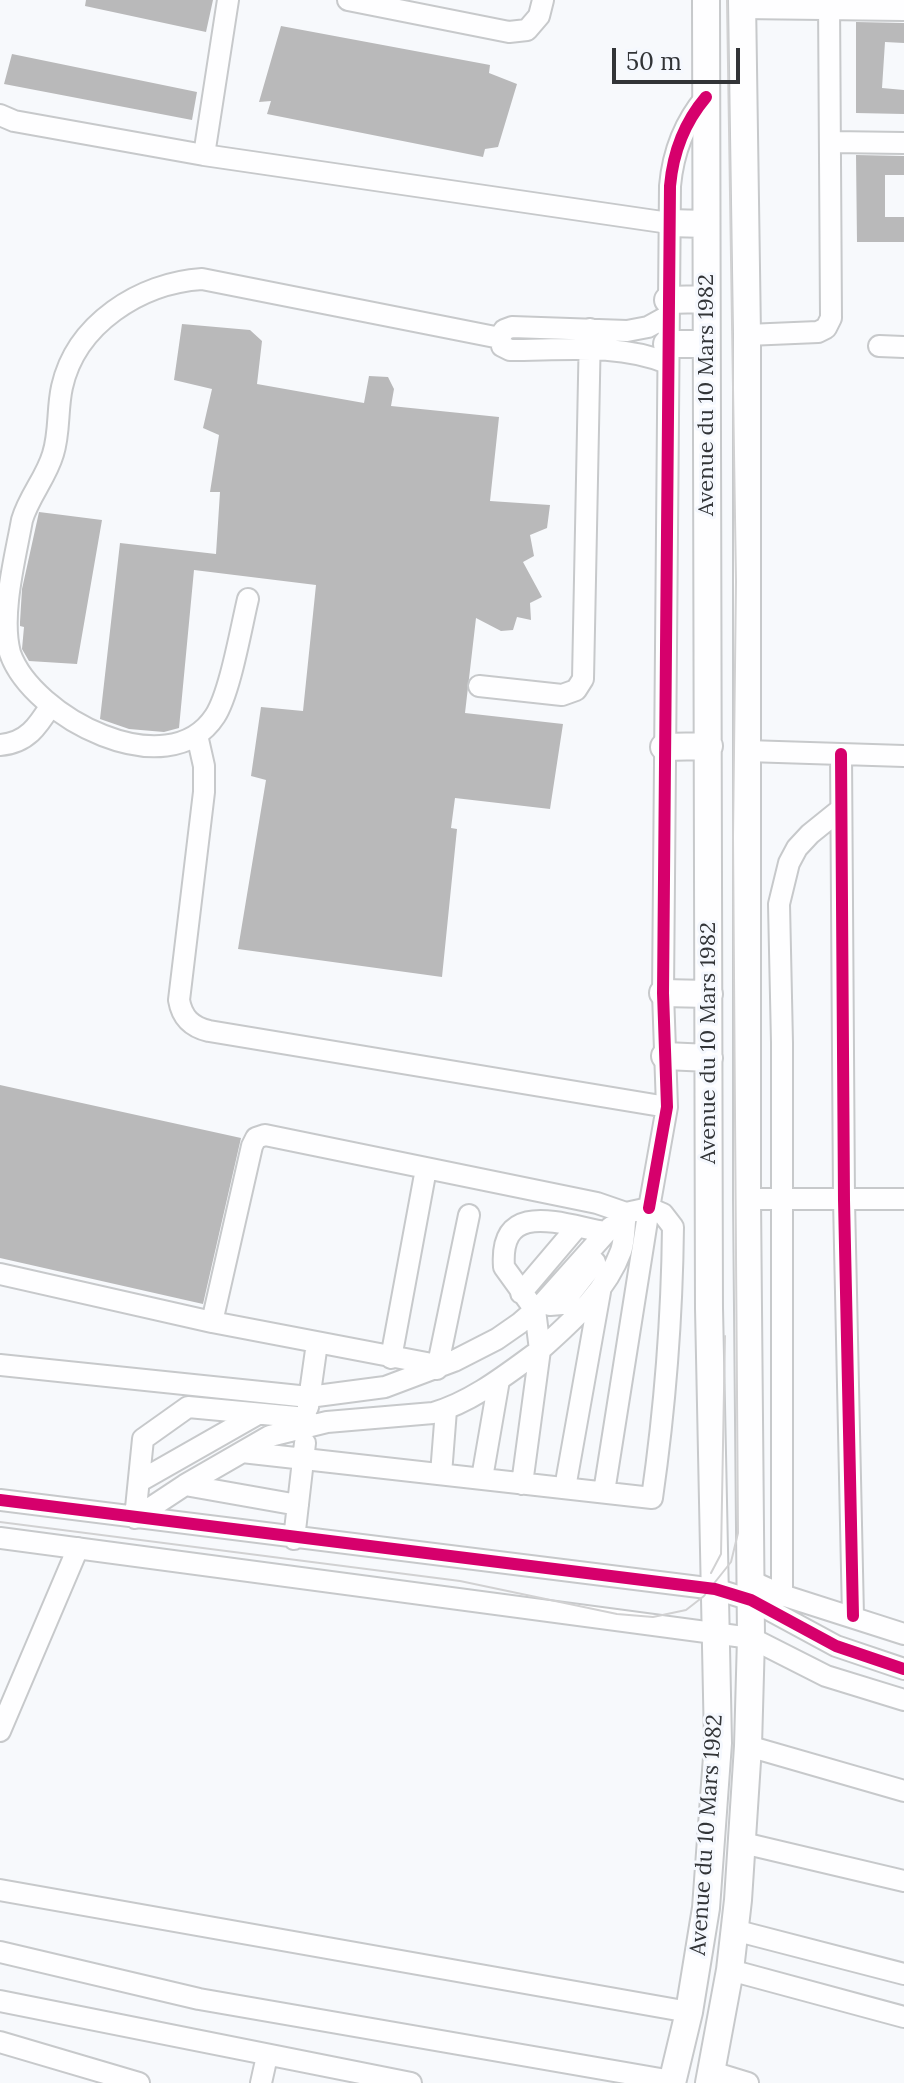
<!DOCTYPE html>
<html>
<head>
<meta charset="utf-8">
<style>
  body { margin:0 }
  #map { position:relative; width:904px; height:2083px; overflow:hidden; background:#f7f9fc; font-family:Lora,serif }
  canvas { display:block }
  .scale { position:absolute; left:612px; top:48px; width:128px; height:36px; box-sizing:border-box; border:4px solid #323437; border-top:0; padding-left:10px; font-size:24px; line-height:28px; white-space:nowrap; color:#323437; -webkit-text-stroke:6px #f5f8fe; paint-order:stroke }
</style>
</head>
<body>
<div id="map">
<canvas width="904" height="2083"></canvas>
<div class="scale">50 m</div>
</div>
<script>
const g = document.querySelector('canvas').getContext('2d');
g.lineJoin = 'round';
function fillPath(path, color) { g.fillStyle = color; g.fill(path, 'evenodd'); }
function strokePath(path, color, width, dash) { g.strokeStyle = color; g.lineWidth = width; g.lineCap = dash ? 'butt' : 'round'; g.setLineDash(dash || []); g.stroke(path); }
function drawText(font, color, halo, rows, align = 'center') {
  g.font = font + ' Lora,serif'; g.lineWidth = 6; g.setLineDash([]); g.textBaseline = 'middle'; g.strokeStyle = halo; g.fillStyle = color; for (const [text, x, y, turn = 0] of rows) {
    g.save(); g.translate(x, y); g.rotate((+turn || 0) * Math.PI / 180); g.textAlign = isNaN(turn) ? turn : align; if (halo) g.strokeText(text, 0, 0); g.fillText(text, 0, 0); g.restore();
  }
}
const building = new Path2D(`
  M 86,0 L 213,0 L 206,32 L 85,6 Z
  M 856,22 L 904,23 L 904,43 L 885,42 L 882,88 L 904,90 L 904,114 L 856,113 Z
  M 281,26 L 490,65 L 489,73 L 517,84 L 498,147 L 485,149 L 483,157 L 267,114 L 271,101 L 259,102 Z
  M 12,54 L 197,92 L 192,120 L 4,84 Z
  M 856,155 L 904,156 L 904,175 L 885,175 L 885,217 L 904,217 L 904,242 L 857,242 Z
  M 182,324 L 250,330 L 262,341 L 257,384 L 364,403 L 369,376 L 388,377 L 394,389 L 391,406 L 499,417 L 490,501 L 550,505 L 547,528 L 530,535 L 534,556 L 523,562 L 542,597 L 530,603 L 531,620 L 517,617 L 513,630 L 501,631 L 476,618 L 465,713 L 563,724 L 550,809 L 455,798 L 451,828 L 457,829 L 442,977 L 238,949 L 266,780 L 251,776 L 261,707 L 303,711 L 316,585 L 194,570 L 179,728 L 164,732 L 129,729 L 100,719 L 120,543 L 216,554 L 220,492 L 210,492 L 219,435 L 203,428 L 212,389 L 174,380 Z
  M 39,512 L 102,520 L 77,664 L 29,661 L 22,649 L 24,627 L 20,626 L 20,622 L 22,589 Z
  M 0,1085 L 241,1138 L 203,1304 L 0,1258 Z`);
const minor = new Path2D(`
  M 348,0 L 509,32 L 527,30 L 539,16 L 543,0
  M 742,8 L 904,10
  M 0,115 L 14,121 L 204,155 L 669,223
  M 832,142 L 904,143
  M 204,155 L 228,0
  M 747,335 L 818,332 L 826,328 L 831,318 L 829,0
  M 500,338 L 504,330 L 512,327 L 627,331 L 648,327 L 668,316
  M 500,338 L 502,346 L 510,350 C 562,350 618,343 667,363
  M 879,346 L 904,347
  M 248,599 C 241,628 230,693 215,716 C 168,788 32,717 10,653 C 0,615 15,559 22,520 C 29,496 46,478 53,454 C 60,432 57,409 62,387 C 76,324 140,283 202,279 L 500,338
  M 479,686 L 562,695 L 576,690 L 583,679 L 590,329
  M 197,735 L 204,766 L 204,792 L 179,1000 C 182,1018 192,1027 209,1031 L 667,1107
  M 0,745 C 27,743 38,726 51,705
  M 747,751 L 904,756
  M 841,754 L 844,1200 L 853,1616
  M 747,1199 L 904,1199
  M 0,1274 L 212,1322 L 437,1365
  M 521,1293 L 577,1227
  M 544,1302 L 550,1305 L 562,1304 L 595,1262
  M 212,1322 L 252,1146 L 256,1138 L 265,1135 L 597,1203 L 626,1213 L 649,1208 L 667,1107 L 663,993 L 670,186 C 673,152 684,123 706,97
  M 391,1358 L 426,1169
  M 0,1365 L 309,1397 L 385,1387 L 454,1361 L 497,1339 L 520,1323 L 544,1302 L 611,1227
  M 437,1369 L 469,1215
  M 308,1407 L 317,1343
  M 307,1418 L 188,1407 L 143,1439 L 135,1518 L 185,1485 L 270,1436 L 327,1422 L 433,1413 C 472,1402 507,1374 540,1350 L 535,1310 L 504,1267 C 499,1198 563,1225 605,1232
  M 242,1452 L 652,1498 C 665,1408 672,1318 673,1227 L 663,1214 L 649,1208 L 604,1492
  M 441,1474 L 446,1410
  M 482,1478 L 499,1380
  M 140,1481 L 256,1415
  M 522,1484 L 540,1350 C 571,1322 606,1292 621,1251 C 625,1240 624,1225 626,1213
  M 185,1485 L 298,1505
  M 565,1488 L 600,1292
  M 0,1500 L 715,1589 L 751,1600 L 836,1646 L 904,1669
  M 0,1538 L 751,1638 L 826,1676 L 904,1700
  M 294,1539 L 305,1443
  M 751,1581 L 782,1595 L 904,1634
  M 782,1595 L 782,1043 L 779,904 L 789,863 L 797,848 L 810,834 L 841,809
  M 0,1731 L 78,1548
  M 748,1746 L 904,1791
  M 743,1843 L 904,1881
  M 0,1890 L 689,2012
  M 734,1930 L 904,1974
  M 0,1952 L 199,1999 L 672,2081
  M 730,1970 L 904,2017
  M 0,2001 L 411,2083
  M 0,2042 L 139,2083
  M 712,2072 L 748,2083
  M 261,2083 L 267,2056`);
const major = new Path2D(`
  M 669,223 L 706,224
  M 668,300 L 706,299
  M 667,344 L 706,344
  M 664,747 L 709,746
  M 663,993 L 709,994
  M 665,1056 L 709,1058
  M 672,2083 L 689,2012 L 706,1908 L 718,1743 L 709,1308 L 706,0
  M 709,2083 L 730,1970 L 738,1900 L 748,1746 L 751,1638 L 747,1199 L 747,335 L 742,0`);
const tram = new Path2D(`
  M 0,1522 L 460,1581 L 617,1614 L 653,1617 L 686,1610 L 704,1596 L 731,1562 L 738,1533 L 733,837 L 736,581 L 727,0
  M 711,1573 L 721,1554 L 725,1336`);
const cycleway = new Path2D(`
  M 841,754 L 844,1200 L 853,1616
  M 649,1208 L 667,1107 L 663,993 L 670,186 C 673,152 684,123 706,97
  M 0,1500 L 715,1589 L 751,1600 L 836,1646 L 904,1669`);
const streetNames = [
  ["Avenue du 10 Mars 1982",707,395,-90],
  ["Avenue du 10 Mars 1982",709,1043,-90],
  ["Avenue du 10 Mars 1982",707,1835,-86]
];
fillPath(building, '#b9b9ba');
strokePath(minor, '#c7c9cb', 24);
strokePath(major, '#c7c9cb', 30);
strokePath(minor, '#fefeff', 20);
strokePath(major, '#fefeff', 26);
strokePath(tram, '#d1d1d2', 2);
strokePath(cycleway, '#d6006c', 12);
drawText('22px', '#323437', '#f5f8fe', streetNames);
</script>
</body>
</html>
